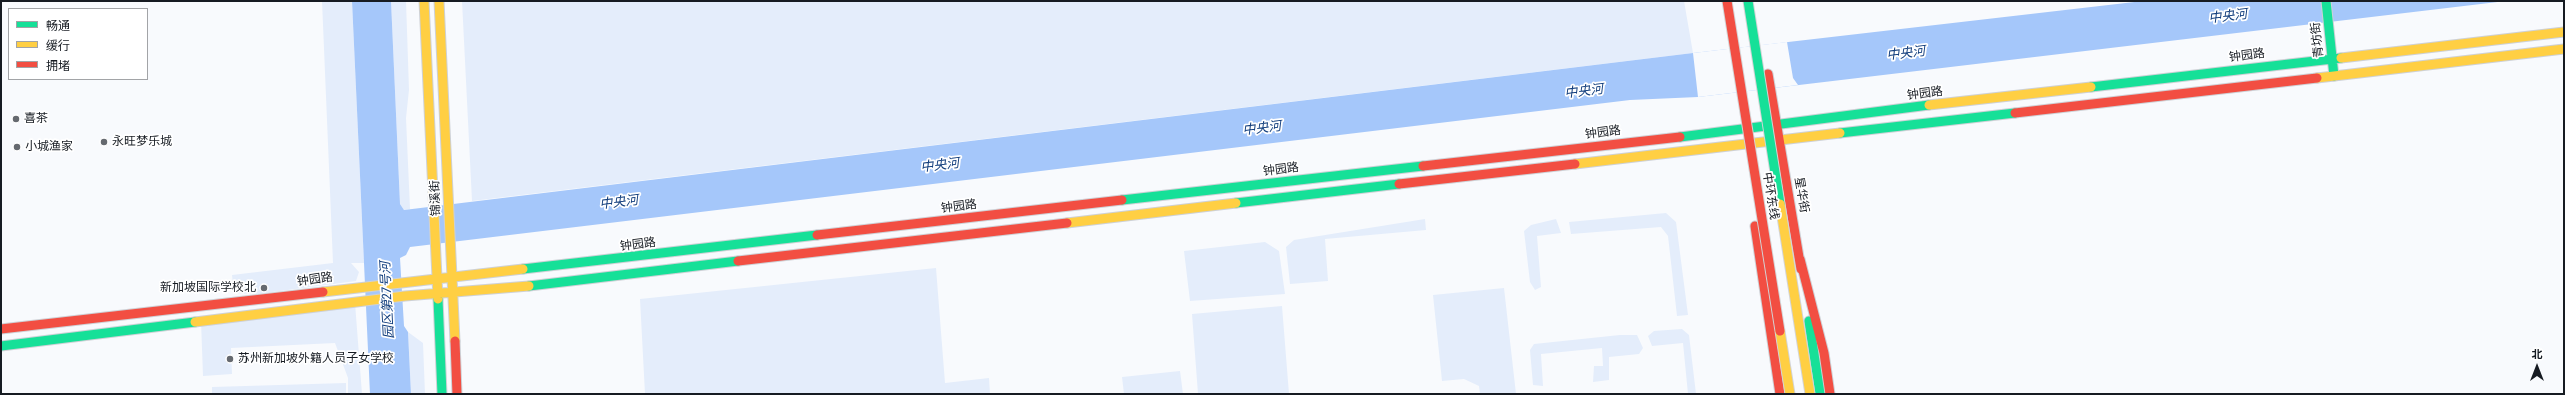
<!DOCTYPE html>
<html>
<head>
<meta charset="utf-8">
<style>
  body { margin:0 }
  #map { position:relative; width:2565px; height:395px; overflow:hidden; background:#f8fafd; font-family:"Roboto Condensed","Noto Sans SC",sans-serif }
  canvas { display:block }
  .frame { position:absolute; inset:0; border:2px solid #161b22; pointer-events:none }
  .legend { position:absolute; left:8px; top:8px; width:140px; height:72px; box-sizing:border-box; background:#fff; border:1px solid #a2a4a7; margin:0; padding:5px 7px; list-style:none; font-size:12px; color:#161b22 }
  .legend li { display:flex; align-items:center; gap:8px; height:20px }
  .legend b { width:20px; border:1px solid #a2a4a7 }
  .north { position:absolute; left:2517px; top:347px; width:40px; height:40px; -webkit-text-stroke:3px #fff; paint-order:stroke; rotate:0deg; font-size:11px; font-weight:700; line-height:16px; text-align:center; color:#161b22 }
  .north::after { content:''; display:block; margin:auto; width:14px; height:18px; background:#161b22; clip-path:polygon(50% 0,100% 100%,50% 72%,0 100%) }
</style>
</head>
<body>
<div id="map">
<canvas width="2565" height="395"></canvas>
<div class="frame"></div>
<ul class="legend">
<li><b style="height:5px;background:#16e098"></b>畅通</li>
<li><b style="height:5px;background:#ffcf43"></b>缓行</li>
<li><b style="height:5px;background:#f24e42"></b>拥堵</li>
</ul>
<div class="north">北</div>
</div>
<script>
const g = document.querySelector('canvas').getContext('2d');
g.lineJoin = 'round';
function fillPath(path, color) { g.fillStyle = color; g.fill(path, 'evenodd'); }
function strokePath(path, color, width, dash) { g.strokeStyle = color; g.lineWidth = width; g.lineCap = dash ? 'butt' : 'round'; g.setLineDash(dash || []); g.stroke(path); }
function drawText(font, color, halo, rows, align = 'center') {
  g.font = font + ' "Roboto Condensed","Noto Sans SC",sans-serif'; g.lineWidth = 3.5; g.setLineDash([]); g.textBaseline = 'middle'; g.strokeStyle = halo; g.fillStyle = color; for (const [text, x, y, turn = 0] of rows) {
    g.save(); g.translate(x, y); g.rotate((+turn || 0) * Math.PI / 180); g.textAlign = isNaN(turn) ? turn : align; if (halo) g.strokeText(text, 0, 0); g.fillText(text, 0, 0); g.restore();
  }
}
const green = new Path2D(`
  M 322,1 L 352,1 L 364,263 L 351,263 L 359,272 L 356,281 L 257,294 L 234,293 L 232,275 L 333,263 Z
  M 391,1 L 406,1 L 409,90 L 406,118 L 410,209 L 404,210 L 400,204 Z
  M 462,1 L 1684,1 L 1693,53 L 472,201 Z
  M 1666,213 L 1676,222 L 1688,315 L 1677,316 L 1668,236 L 1661,227 L 1571,234 L 1569,222 Z
  M 1425,219 L 1426,230 L 1325,239 L 1328,281 L 1290,284 L 1286,247 L 1294,240 Z
  M 1556,219 L 1561,233 L 1537,236 L 1541,287 L 1535,290 L 1530,282 L 1524,231 L 1531,225 Z
  M 1265,242 L 1279,251 L 1285,294 L 1190,301 L 1184,251 Z
  M 936,268 L 945,383 L 989,378 L 990,394 L 645,394 L 640,299 Z
  M 1504,288 L 1516,394 L 1480,394 L 1479,386 L 1464,379 L 1442,381 L 1433,295 Z
  M 355,303 L 362,394 L 348,394 L 348,378 L 335,343 L 231,348 L 232,374 L 203,376 L 201,321 Z
  M 1282,306 L 1289,394 L 1198,394 L 1192,314 Z
  M 1682,329 L 1689,335 L 1696,394 L 1688,394 L 1683,343 L 1652,346 L 1648,336 L 1654,331 Z
  M 408,332 L 423,343 L 425,394 L 411,394 Z
  M 1620,335 L 1637,335 L 1643,348 L 1639,354 L 1609,357 L 1609,380 L 1593,382 L 1594,366 L 1603,366 L 1602,348 L 1541,354 L 1543,386 L 1533,385 L 1530,350 L 1534,344 Z
  M 1180,371 L 1183,394 L 1124,394 L 1122,377 Z
  M 346,383 L 346,394 L 212,394 L 212,387 Z`);
const water = new Path2D(`
  M 352,1 L 391,1 L 400,204 L 404,210 L 1693,53 L 2143,1 L 2506,1 L 1698,97 L 1630,100 L 410,247 L 406,255 L 400,258 L 404,326 L 408,332 L 411,394 L 370,394 Z`);
const pier = new Path2D(`
  M 1787,42 L 1793,78 L 1798,85 L 1698,97 L 1693,53 Z`);
const fast = new Path2D(`
  M 2326,1 L 2334,76
  M 2091,87 L 2341,58
  M 1840,133 L 2015,113
  M 1680,137 L 1929,105
  M 1122,200 L 1423,166
  M 1236,203 L 1399,184
  M 523,269 L 817,235
  M 529,286 L 738,261
  M 438,299 L 442,394
  M 1809,321 L 1820,394
  M 1,346 L 195,322`);
const slow = new Path2D(`
  M 424,1 L 438,299
  M 439,1 L 455,341
  M 2341,58 L 2564,32
  M 2317,78 L 2564,49
  M 1929,105 L 2091,87
  M 1575,164 L 1840,133
  M 1067,223 L 1236,203
  M 323,292 L 523,269
  M 195,322 L 405,296 L 529,286`);
const jam = new Path2D(`
  M 1768,74 L 1801,269
  M 2015,113 L 2317,78
  M 1423,166 L 1680,137
  M 1399,184 L 1575,164
  M 1755,226 L 1780,394
  M 817,235 L 1122,200
  M 1800,259 L 1824,353 L 1830,394
  M 738,261 L 1067,223
  M 1,329 L 323,292
  M 455,341 L 457,394`);
const fastBridge = new Path2D(`
  M 1748,1 L 1780,204`);
const slowBridge = new Path2D(`
  M 1780,204 L 1810,394
  M 1780,331 L 1790,394`);
const jamBridge = new Path2D(`
  M 1727,1 L 1780,331`);
const markers = [
  [16,119,4,"#65696f"],
  [104,142,4,"#65696f"],
  [17,147,4,"#65696f"],
  [264,288,4,"#65696f"],
  [230,359,4,"#65696f"]
];
const streetNames = [
  ["青坊街",2318,40,-96],
  ["钟园路",2247,56,-7],
  ["钟园路",1925,94,-7],
  ["钟园路",1603,133,-7],
  ["钟园路",1281,170,-7],
  ["星华街",1801,195,80],
  ["中环东线",1770,196,81],
  ["锦溪街",436,198,-92],
  ["钟园路",959,207,-7],
  ["钟园路",638,245,-7],
  ["钟园路",315,280,-8]
];
const poiNames = [
  ["喜茶",24,119],
  ["永旺梦乐城",112,142],
  ["小城渔家",25,147],
  ["新加坡国际学校北",256,288,"right"],
  ["苏州新加坡外籍人员子女学校",238,359]
];
const waterNames = [
  ["中央河",2228,17,-7],
  ["中央河",1906,54,-7],
  ["中央河",1584,92,-7],
  ["中央河",1262,129,-7],
  ["中央河",940,166,-7],
  ["中央河",619,203,-7],
  ["园区第27号河",388,300,-93]
];
fillPath(green, '#e4edfb');
fillPath(water, '#a5c7fa');
fillPath(pier, '#f8fafd');
strokePath(fast, '#ced1d6', 11);
strokePath(slow, '#ced1d6', 11);
strokePath(jam, '#ced1d6', 11);
strokePath(fast, '#16e098', 9);
strokePath(slow, '#ffcf43', 9);
strokePath(jam, '#f24e42', 9);
strokePath(fastBridge, '#d3d4d6', 11, []);
strokePath(slowBridge, '#d3d4d6', 11, []);
strokePath(jamBridge, '#d3d4d6', 11, []);
strokePath(fastBridge, '#16e098', 9);
strokePath(slowBridge, '#ffcf43', 9);
strokePath(jamBridge, '#f24e42', 9);
for (const [x, y, r, color] of markers) { const dot = new Path2D(); dot.arc(x, y, r, 0, 2 * Math.PI); g.fillStyle = color; g.fill(dot); strokePath(dot, '#fff', 1.5); }
drawText('12px', '#161b22', '#fff', streetNames);
drawText('12px', '#161b22', '#fff', poiNames, 'left');
drawText('italic 13px', '#123e7d', '#fff', waterNames);
</script>
</body>
</html>
